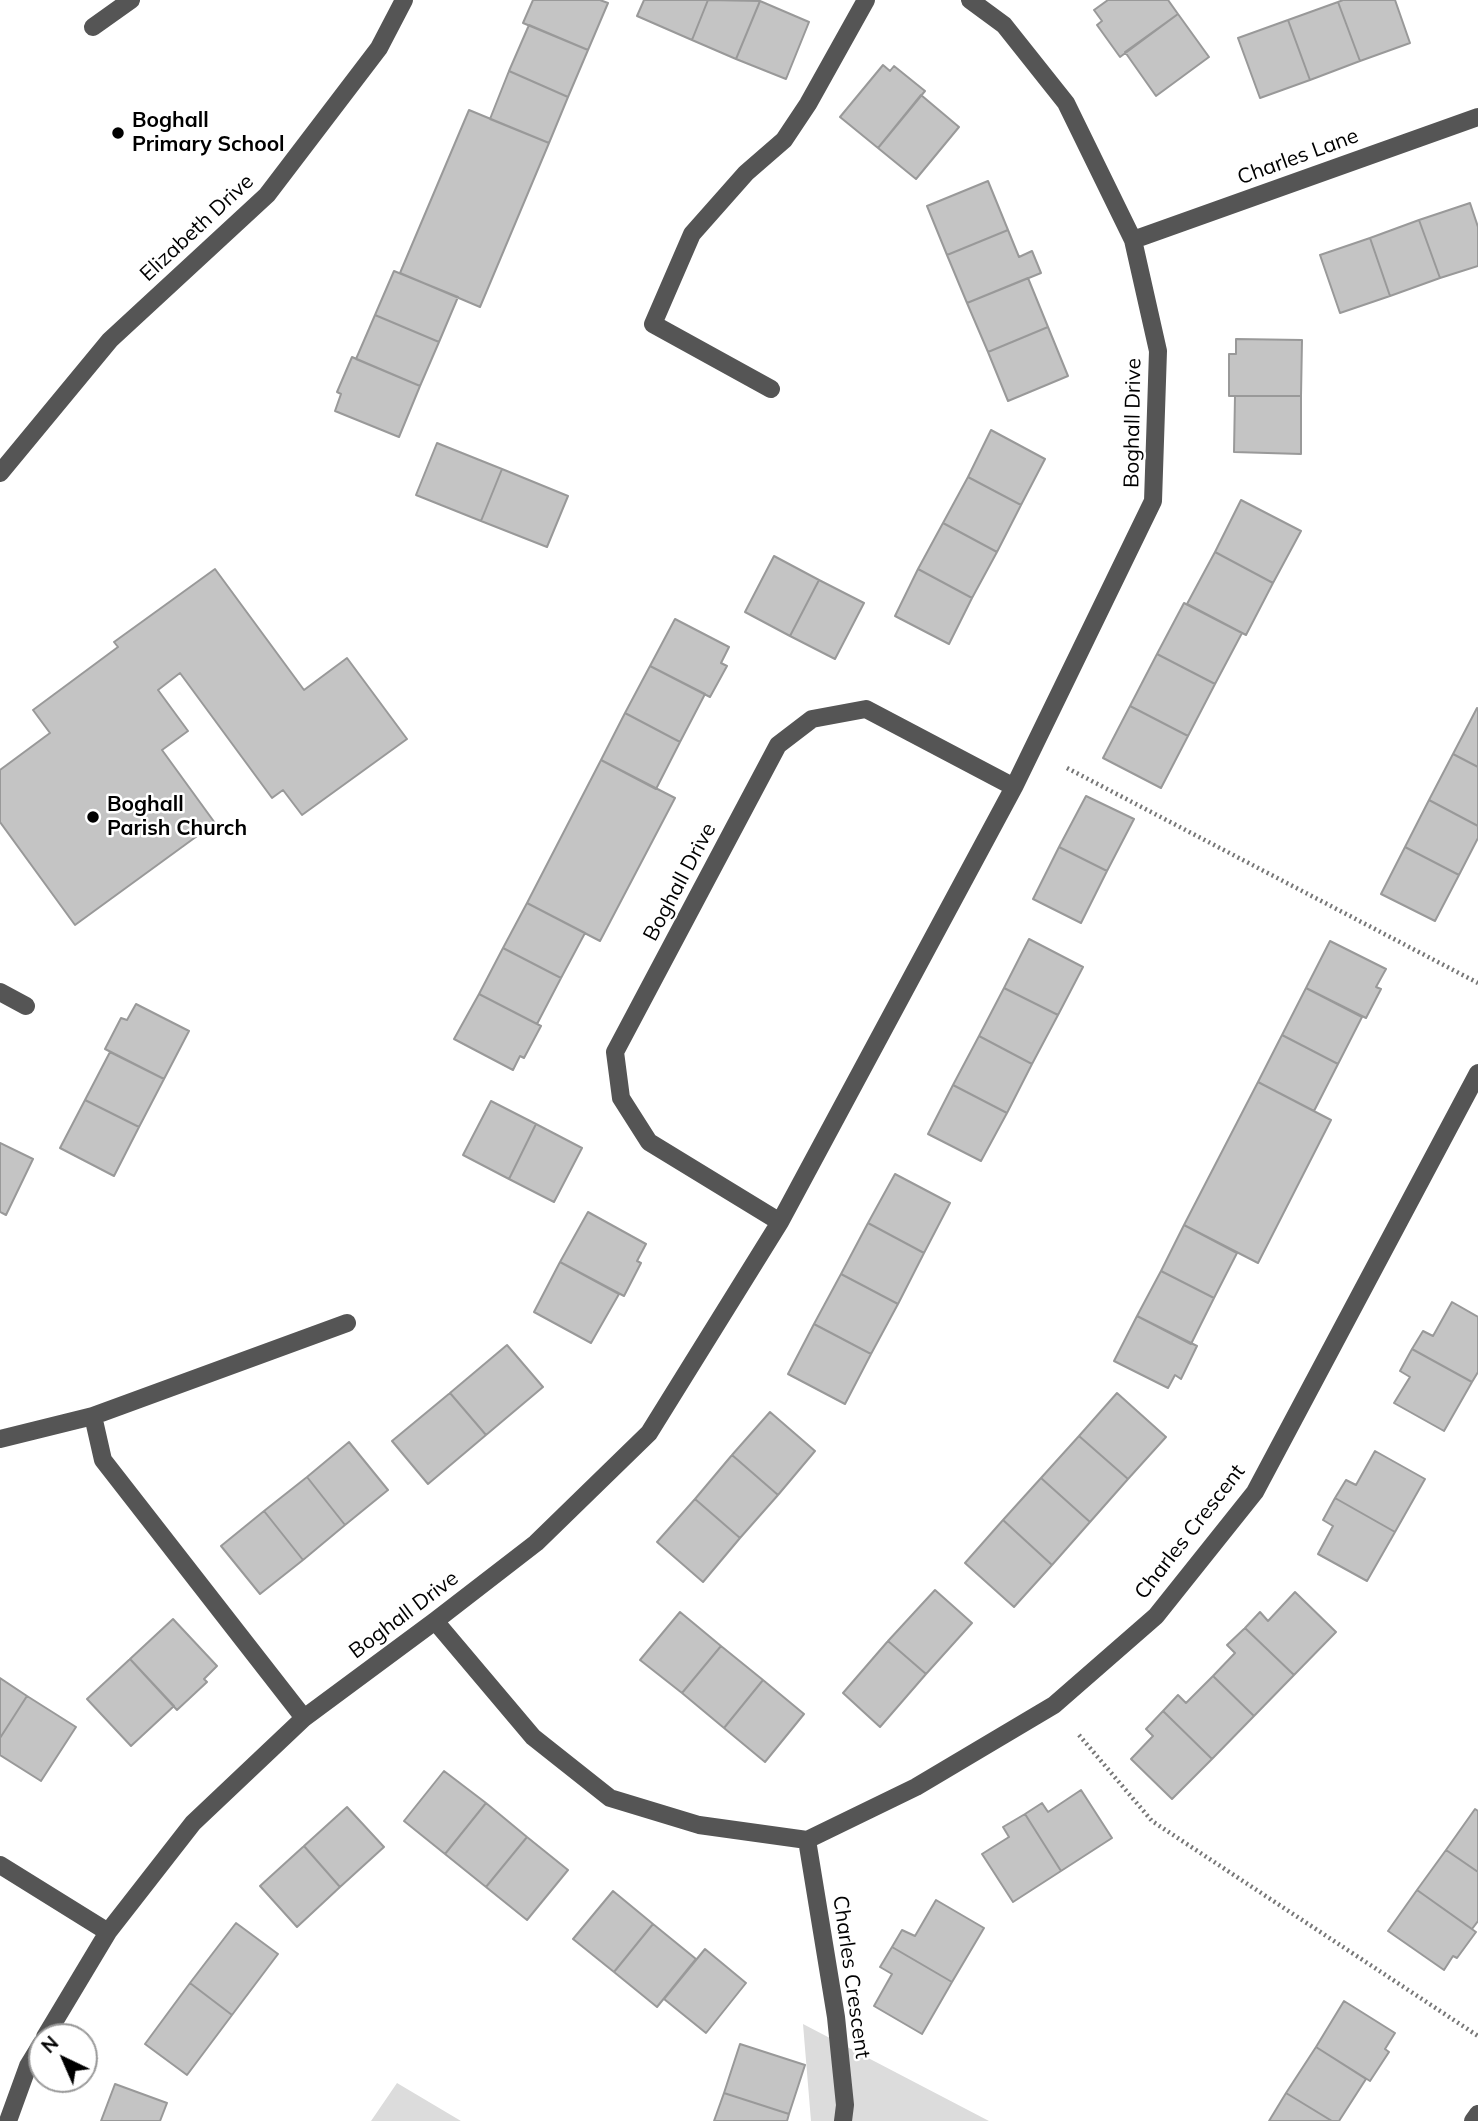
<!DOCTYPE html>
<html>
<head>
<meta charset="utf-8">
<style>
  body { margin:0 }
  #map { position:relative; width:1478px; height:2121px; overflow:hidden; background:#fff; font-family:Mulish,sans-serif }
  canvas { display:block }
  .north { position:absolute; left:28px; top:2023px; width:70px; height:70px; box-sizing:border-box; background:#fff; border:2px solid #999; border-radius:50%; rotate:316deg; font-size:19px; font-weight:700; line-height:28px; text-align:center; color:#000 }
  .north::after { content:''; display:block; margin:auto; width:24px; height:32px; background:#000; clip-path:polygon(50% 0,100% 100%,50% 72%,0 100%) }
</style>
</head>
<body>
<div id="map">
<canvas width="1478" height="2121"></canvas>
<div class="north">N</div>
</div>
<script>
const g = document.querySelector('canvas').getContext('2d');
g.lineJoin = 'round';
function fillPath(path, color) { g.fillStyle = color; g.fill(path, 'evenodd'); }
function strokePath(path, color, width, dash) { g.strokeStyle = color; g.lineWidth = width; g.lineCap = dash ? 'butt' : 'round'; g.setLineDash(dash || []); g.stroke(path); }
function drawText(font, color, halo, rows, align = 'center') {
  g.font = font + ' Mulish,sans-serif'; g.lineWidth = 5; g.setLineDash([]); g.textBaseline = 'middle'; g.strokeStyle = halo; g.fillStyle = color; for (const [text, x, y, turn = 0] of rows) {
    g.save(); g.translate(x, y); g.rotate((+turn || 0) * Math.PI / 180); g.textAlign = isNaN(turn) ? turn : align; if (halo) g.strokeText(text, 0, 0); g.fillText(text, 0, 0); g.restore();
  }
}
const green = new Path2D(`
  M 803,2024 L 989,2121 L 811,2121 Z
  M 397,2083 L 461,2121 L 371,2121 Z`);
const building = new Path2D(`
  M 533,0 L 600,0 L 608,3 L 588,50 L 523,23 Z
  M 644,0 L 708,0 L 692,40 L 637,16 Z
  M 708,0 L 760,1 L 736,59 L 692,40 Z
  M 1108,0 L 1168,0 L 1178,14 L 1120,57 L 1097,25 L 1102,21 L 1094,10 Z
  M 1343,0 L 1395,0 L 1410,43 L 1360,61 L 1338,2 Z
  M 760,1 L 809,22 L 786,79 L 736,59 Z
  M 1338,2 L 1360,61 L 1310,80 L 1288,20 Z
  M 1178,14 L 1209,57 L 1156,96 L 1125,52 Z
  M 1288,20 L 1310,80 L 1260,98 L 1238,38 Z
  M 529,25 L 588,50 L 568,97 L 509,71 Z
  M 883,65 L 890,71 L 894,66 L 925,91 L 878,148 L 840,117 Z
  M 509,71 L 568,97 L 549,143 L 490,119 Z
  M 921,95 L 959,127 L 916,179 L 878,148 Z
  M 469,110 L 549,143 L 480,307 L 400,273 Z
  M 988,181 L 1008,230 L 947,255 L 927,206 Z
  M 1470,203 L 1478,227 L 1478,266 L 1440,278 L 1419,220 Z
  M 1419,220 L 1440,278 L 1390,296 L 1370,238 Z
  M 1008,230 L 1019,257 L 1032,251 L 1041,273 L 967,303 L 947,255 Z
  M 1370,238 L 1390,296 L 1340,313 L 1320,255 Z
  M 394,271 L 458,297 L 439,342 L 375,315 Z
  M 1028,278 L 1048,327 L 988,352 L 967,303 Z
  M 375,315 L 439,342 L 420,386 L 356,359 Z
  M 1048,327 L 1068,376 L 1008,401 L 988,352 Z
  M 1236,339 L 1302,340 L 1301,396 L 1229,396 L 1229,354 L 1236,354 Z
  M 352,357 L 420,386 L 399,437 L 335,411 L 341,394 L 337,392 Z
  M 1235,396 L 1301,396 L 1301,454 L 1234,452 Z
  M 991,430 L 1045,459 L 1021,505 L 968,477 Z
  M 437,443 L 502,469 L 481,521 L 416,495 Z
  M 502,469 L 568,496 L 547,547 L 481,521 Z
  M 968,477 L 1021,505 L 997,552 L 943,523 Z
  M 1241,500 L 1301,531 L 1273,583 L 1215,552 Z
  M 943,523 L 997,552 L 972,598 L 918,569 Z
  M 1215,552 L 1273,583 L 1246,635 L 1187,604 Z
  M 774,556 L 819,580 L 790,636 L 745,612 Z
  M 215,569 L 304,690 L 347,658 L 407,739 L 302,815 L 283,790 L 272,798 L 180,673 L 158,690 L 188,731 L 162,750 L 215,823 L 75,925 L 0,822 L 0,770 L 50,733 L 33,710 L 118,647 L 114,642 Z
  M 918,569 L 972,598 L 949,644 L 895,616 Z
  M 819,580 L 864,603 L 835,659 L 790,636 Z
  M 1184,603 L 1242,633 L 1215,684 L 1157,654 Z
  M 675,619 L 729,647 L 721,663 L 727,666 L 710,697 L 650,666 Z
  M 1157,654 L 1215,684 L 1188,736 L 1130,706 Z
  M 650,666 L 705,694 L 680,742 L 625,713 Z
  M 1130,706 L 1188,736 L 1161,788 L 1103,758 Z
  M 1477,708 L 1478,709 L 1478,767 L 1453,754 Z
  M 625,713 L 680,742 L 656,789 L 601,760 Z
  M 1453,754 L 1478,767 L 1478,826 L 1429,800 Z
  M 601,760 L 675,798 L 600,941 L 527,903 Z
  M 1086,796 L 1134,819 L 1107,871 L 1059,847 Z
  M 1429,800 L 1478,826 L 1478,838 L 1459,875 L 1405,847 Z
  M 1059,847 L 1107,871 L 1081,923 L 1033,899 Z
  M 1405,847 L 1459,875 L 1435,921 L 1381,894 Z
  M 527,903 L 585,933 L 561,978 L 503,948 Z
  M 1029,939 L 1083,967 L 1058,1015 L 1004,988 Z
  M 1330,941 L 1386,969 L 1376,987 L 1381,989 L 1366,1018 L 1306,988 Z
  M 503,948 L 561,978 L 537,1024 L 479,994 Z
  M 1004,988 L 1058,1015 L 1032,1064 L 979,1036 Z
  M 1306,988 L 1362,1017 L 1338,1064 L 1282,1035 Z
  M 479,994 L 541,1026 L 524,1058 L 520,1056 L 513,1070 L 454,1039 Z
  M 136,1004 L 189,1031 L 164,1079 L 105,1049 L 121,1018 L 127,1020 Z
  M 1282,1035 L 1338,1064 L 1314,1111 L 1258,1082 Z
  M 979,1036 L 1032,1064 L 1007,1113 L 953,1085 Z
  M 110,1052 L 164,1079 L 139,1127 L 85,1100 Z
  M 1258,1082 L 1331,1120 L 1258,1263 L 1184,1225 Z
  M 953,1085 L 1007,1113 L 981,1161 L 928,1134 Z
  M 85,1100 L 139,1127 L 114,1176 L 60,1148 Z
  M 491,1101 L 536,1124 L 509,1179 L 463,1155 Z
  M 536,1124 L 582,1148 L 554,1202 L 509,1179 Z
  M 0,1143 L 33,1159 L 6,1215 L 0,1212 Z
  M 895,1174 L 950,1203 L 924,1253 L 868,1223 Z
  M 588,1212 L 646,1244 L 637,1261 L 641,1263 L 624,1296 L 560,1262 Z
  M 868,1223 L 924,1253 L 898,1304 L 841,1274 Z
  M 1184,1225 L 1237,1253 L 1214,1298 L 1161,1271 Z
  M 560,1262 L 619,1294 L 591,1343 L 534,1312 Z
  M 1161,1271 L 1214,1298 L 1191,1344 L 1137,1316 Z
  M 841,1274 L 898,1304 L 871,1354 L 814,1324 Z
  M 1452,1302 L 1478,1317 L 1478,1372 L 1472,1382 L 1412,1349 L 1423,1331 L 1433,1336 Z
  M 1137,1316 L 1197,1346 L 1181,1379 L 1175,1375 L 1168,1388 L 1114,1361 Z
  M 814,1324 L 871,1354 L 845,1404 L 788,1374 Z
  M 507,1345 L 543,1387 L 486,1435 L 450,1393 Z
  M 1412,1349 L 1472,1382 L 1444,1431 L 1394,1403 L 1410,1377 L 1400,1371 Z
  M 450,1393 L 486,1435 L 428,1484 L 392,1441 Z
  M 1117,1393 L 1166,1437 L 1128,1479 L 1079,1436 Z
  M 770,1412 L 815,1451 L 778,1495 L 732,1455 Z
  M 1079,1436 L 1128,1479 L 1090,1522 L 1041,1478 Z
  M 349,1442 L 388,1490 L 345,1525 L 307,1477 Z
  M 1375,1451 L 1425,1479 L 1395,1532 L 1335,1498 L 1346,1480 L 1356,1485 Z
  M 732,1455 L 778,1495 L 740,1538 L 695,1499 Z
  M 307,1477 L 345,1525 L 303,1560 L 264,1511 Z
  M 1041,1478 L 1090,1522 L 1052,1565 L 1003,1520 Z
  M 1335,1498 L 1395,1532 L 1367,1581 L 1318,1554 L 1333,1526 L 1323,1520 Z
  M 695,1499 L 740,1538 L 703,1582 L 657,1542 Z
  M 264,1511 L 303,1560 L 260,1594 L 221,1546 Z
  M 1003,1520 L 1052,1565 L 1014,1607 L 965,1563 Z
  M 935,1590 L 972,1623 L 926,1674 L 888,1641 Z
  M 1295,1592 L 1336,1632 L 1294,1675 L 1245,1628 L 1260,1612 L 1268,1621 Z
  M 680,1612 L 721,1646 L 682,1693 L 640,1660 Z
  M 173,1619 L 217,1666 L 204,1679 L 207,1682 L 177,1710 L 130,1659 Z
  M 1245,1628 L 1294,1675 L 1254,1716 L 1213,1676 L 1235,1653 L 1227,1645 Z
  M 888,1641 L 926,1674 L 880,1727 L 843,1693 Z
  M 721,1646 L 763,1680 L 724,1728 L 682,1693 Z
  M 130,1659 L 174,1706 L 131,1746 L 87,1699 Z
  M 1213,1676 L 1254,1716 L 1212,1759 L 1163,1711 L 1178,1695 L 1186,1703 Z
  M 0,1678 L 27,1696 L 0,1738 Z
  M 763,1680 L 804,1714 L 765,1762 L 724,1728 Z
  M 27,1696 L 76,1727 L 41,1781 L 0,1755 L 0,1738 Z
  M 1163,1711 L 1212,1759 L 1172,1799 L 1131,1759 L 1153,1736 L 1146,1729 Z
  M 444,1771 L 486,1803 L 445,1854 L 404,1821 Z
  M 1081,1790 L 1112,1838 L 1061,1871 L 1025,1814 L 1042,1803 L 1048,1812 Z
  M 486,1803 L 527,1837 L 486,1887 L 445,1854 Z
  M 347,1807 L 384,1847 L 340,1887 L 304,1846 Z
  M 1475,1809 L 1478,1811 L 1478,1872 L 1446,1850 Z
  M 1025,1814 L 1061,1871 L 1013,1902 L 982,1854 L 1009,1837 L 1003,1827 Z
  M 527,1837 L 568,1870 L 527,1920 L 486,1887 Z
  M 304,1846 L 340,1887 L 297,1927 L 260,1886 Z
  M 1446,1850 L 1478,1872 L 1478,1921 L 1472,1929 L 1417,1890 Z
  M 1417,1890 L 1476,1932 L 1457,1958 L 1453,1956 L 1444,1970 L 1388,1931 Z
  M 613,1891 L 653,1924 L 614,1972 L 573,1939 Z
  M 936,1900 L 984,1928 L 952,1982 L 892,1947 L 902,1930 L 915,1936 Z
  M 236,1923 L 278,1954 L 232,2015 L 190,1983 Z
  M 653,1924 L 696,1959 L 657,2007 L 614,1972 Z
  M 892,1947 L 952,1982 L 922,2034 L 874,2006 L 892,1974 L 880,1967 Z
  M 705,1949 L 746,1983 L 706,2033 L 664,1999 Z
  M 190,1983 L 232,2015 L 187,2075 L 145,2044 Z
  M 1344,2001 L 1395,2033 L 1385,2049 L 1389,2052 L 1370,2081 L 1316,2047 Z
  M 740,2044 L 805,2065 L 789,2114 L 724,2093 Z
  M 1316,2047 L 1366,2079 L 1339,2121 L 1332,2121 L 1286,2093 Z
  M 115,2084 L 167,2103 L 160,2121 L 101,2121 Z
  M 724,2093 L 789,2114 L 787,2121 L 714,2121 Z
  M 1286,2093 L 1332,2121 L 1269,2121 Z`);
const path = new Path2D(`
  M 1067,768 L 1478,983
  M 1079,1735 L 1152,1821 L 1478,2036`);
const minor = new Path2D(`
  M 93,27 L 131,0
  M 1133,240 L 1478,117
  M 771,389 L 653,324 L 692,234 L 746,173 L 784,140 L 808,104 L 866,0
  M 0,473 L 110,340 L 267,195 L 379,48 L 404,0
  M 0,992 L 26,1006
  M 780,1222 L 649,1142 L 621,1098 L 615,1052 L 778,745 L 812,719 L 866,709 L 1014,787
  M 0,1439 L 93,1416
  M 435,1621 L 533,1737 L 610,1798 L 699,1825 L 807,1840 L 916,1787 L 1054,1705 L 1156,1616 L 1255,1492 L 1478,1073
  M 304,1718 L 103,1460 L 93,1416 L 347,1323
  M 807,1840 L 836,2017 L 845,2105 L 843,2121
  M 0,1865 L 108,1932
  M 45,2037 L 108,1932 L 193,1823 L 304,1718 L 435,1621 L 536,1543 L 649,1433 L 780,1222 L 1014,787 L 1153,501 L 1158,351 L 1133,240 L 1066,103 L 1004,25 L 970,0
  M 8,2121 L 28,2066 L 42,2043
  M 1473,2121 L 1478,2114`);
const markers = [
  [118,133,7,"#000"],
  [93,817,7,"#000"]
];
const poiNames = [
  ["Boghall",132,121],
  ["Primary School",132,145],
  ["Boghall",107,805],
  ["Parish Church",107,829]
];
const streetNames = [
  ["Charles Lane",1298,157,-20],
  ["Elizabeth Drive",197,228,-43],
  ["Boghall Drive",1133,423,-89],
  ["Boghall Drive",680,882,-62],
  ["Charles Crescent",1190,1532,-52],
  ["Boghall Drive",404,1615,-37],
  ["Charles Crescent",851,1977,82]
];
fillPath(green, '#dcdcdc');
fillPath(building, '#c4c4c4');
strokePath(building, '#999', 2);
strokePath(path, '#777', 4.5, [2, 3.5]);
strokePath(minor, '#555', 18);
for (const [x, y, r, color] of markers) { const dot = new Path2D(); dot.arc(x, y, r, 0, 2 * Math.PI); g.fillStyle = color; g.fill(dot); strokePath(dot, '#fff', 2.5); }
drawText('bold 21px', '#000', '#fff', poiNames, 'left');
drawText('21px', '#000', '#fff', streetNames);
</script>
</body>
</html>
